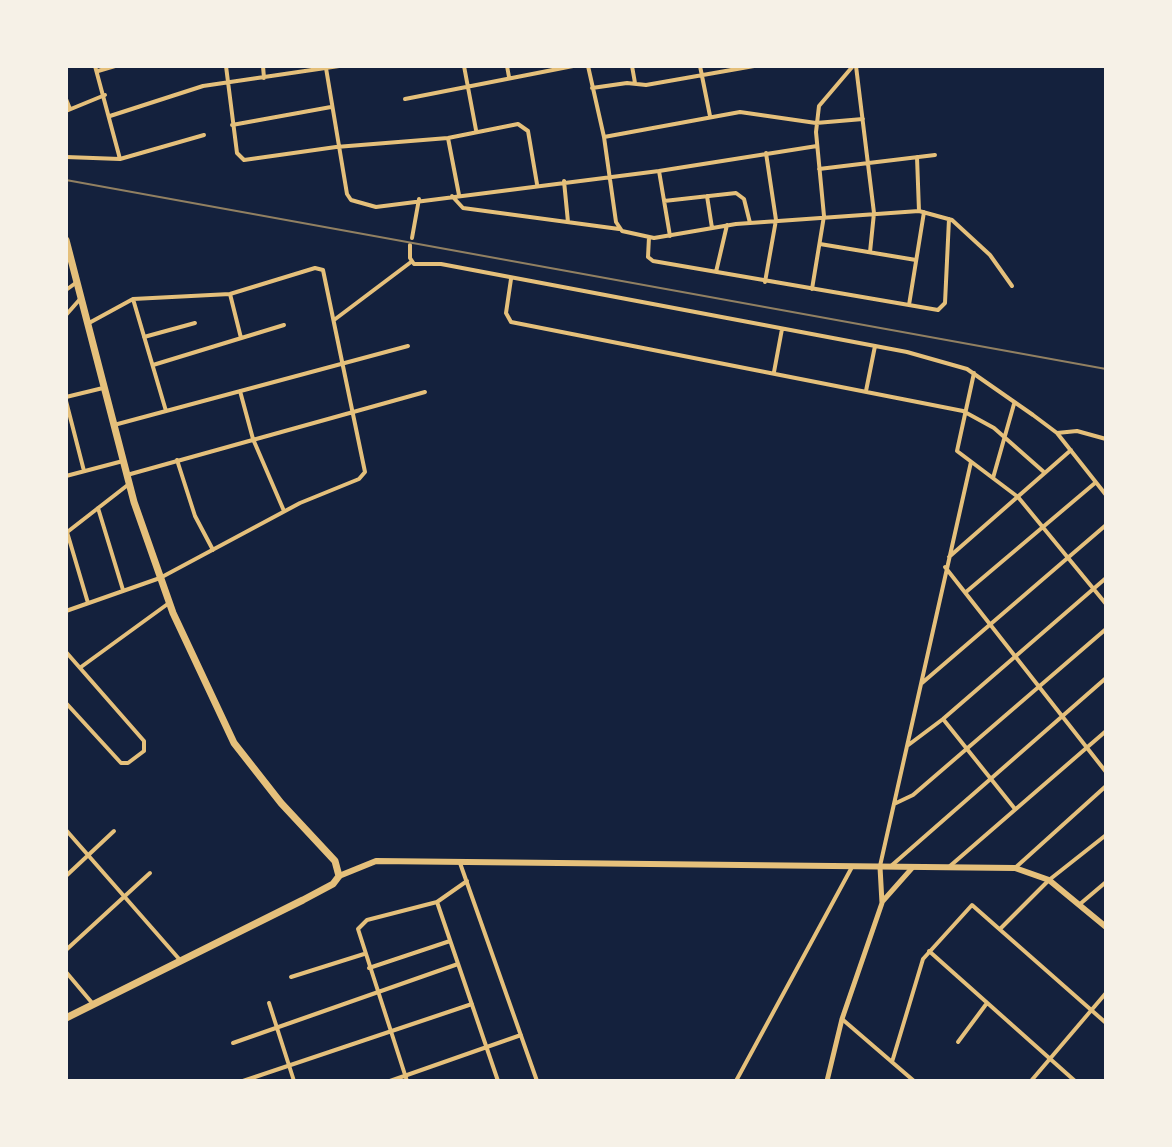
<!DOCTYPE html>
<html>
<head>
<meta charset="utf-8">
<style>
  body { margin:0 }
  #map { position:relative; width:1172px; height:1147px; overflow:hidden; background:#14213d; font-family:"Source Serif 4",serif }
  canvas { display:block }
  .frame { position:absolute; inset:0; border:68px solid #f6f1e7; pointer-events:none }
</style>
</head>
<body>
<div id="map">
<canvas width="1172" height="1147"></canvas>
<div class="frame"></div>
</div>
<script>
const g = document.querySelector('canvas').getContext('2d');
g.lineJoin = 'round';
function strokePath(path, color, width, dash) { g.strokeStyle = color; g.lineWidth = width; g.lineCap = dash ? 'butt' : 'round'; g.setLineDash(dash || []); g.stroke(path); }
const minor = new Path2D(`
  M 95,66 L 120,159
  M 226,66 L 237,153 L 244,160 L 336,147 L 448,138 L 518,124 L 528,131 L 537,184
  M 263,66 L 264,78
  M 464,66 L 476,130
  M 507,66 L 509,77
  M 588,66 L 604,137 L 616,222 L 622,231 L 654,238 L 736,224 L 919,211 L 952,220 L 990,255 L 1012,286
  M 632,66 L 635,83
  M 700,66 L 710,116
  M 856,66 L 874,213 L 870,252
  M 326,68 L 347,194 L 351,200 L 376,207 L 659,171 L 817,146
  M 98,71 L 115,66
  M 592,88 L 627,83 L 646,85 L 754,66
  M 66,99 L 70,109
  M 405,99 L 573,66
  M 66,111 L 105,95
  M 110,116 L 203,86 L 339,66
  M 232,125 L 331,107
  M 604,137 L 740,112 L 816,123 L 863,119
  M 448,138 L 459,195
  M 66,157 L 120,159 L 204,135
  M 917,157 L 919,211
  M 819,169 L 935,155
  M 659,171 L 670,236
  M 564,181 L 568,222
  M 452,196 L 463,208 L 619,229
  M 707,196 L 712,228
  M 664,201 L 736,193 L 744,199 L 750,223
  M 649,237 L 648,257 L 653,261 L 938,310 L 945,303 L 949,219
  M 412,238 L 419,199
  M 820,244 L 916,260
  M 410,245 L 410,258 L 414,264 L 441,264 L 907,352 L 967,369 L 1033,415 L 1057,433 L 1106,495
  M 716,272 L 727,225
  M 511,279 L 506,313 L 511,322 L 963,411 L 994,428 L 1045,473
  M 765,282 L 776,220 L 766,153
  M 812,289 L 824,216 L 816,132 L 819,106 L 853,66
  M 66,290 L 77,282
  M 230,294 L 241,338
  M 133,299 L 166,411
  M 909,305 L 924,212
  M 66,315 L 81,298
  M 334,320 L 411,262
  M 144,337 L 195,323
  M 153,365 L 284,325
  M 774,372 L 782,329
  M 974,373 L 957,451 L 1018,497 L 1106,604
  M 240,391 L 253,439 L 284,511
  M 866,391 L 875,346
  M 66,397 L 103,388
  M 66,401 L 84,471
  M 114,425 L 408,346
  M 1057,433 L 1077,431 L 1106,439
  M 177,460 L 195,516 L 213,550
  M 127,475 L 425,392
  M 66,476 L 123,461
  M 993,478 L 1014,404
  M 98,508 L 123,590
  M 67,532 L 88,603
  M 66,533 L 129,484
  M 949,557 L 1071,450
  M 945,567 L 1106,772
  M 966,592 L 1095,483
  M 66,611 L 160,578 L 300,503 L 359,479 L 365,472 L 323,270 L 315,268 L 230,294 L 133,299 L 89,323
  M 66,652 L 144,741 L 144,751 L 128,763 L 121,763 L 66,703
  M 81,667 L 169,603
  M 922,683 L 1106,525
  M 943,719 L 1015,809
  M 907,746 L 943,719 L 1106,578
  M 894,804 L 913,795 L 1106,629
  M 66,830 L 180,960
  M 460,863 L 537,1081
  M 880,866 L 971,462
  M 891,866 L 1106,678
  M 950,866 L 1106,731
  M 1015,868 L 1106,786
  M 66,876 L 114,831
  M 437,902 L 498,1081
  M 1080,904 L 1106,882
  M 1000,929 L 1049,880 L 1106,835
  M 66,950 L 150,873
  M 929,951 L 1075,1081
  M 369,968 L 450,941
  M 66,972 L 93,1004
  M 291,977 L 364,954
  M 269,1003 L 294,1081
  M 842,1019 L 914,1081
  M 958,1042 L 987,1003
  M 233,1043 L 458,964
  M 892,1062 L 923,959 L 972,905 L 1106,1023
  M 243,1081 L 472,1004
  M 390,1081 L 521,1035
  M 407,1081 L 358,929 L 367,920 L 437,902 L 467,881
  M 736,1081 L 852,867
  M 1031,1081 L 1106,993`);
const tertiary = new Path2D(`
  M 882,902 L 913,867
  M 827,1081 L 842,1019 L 882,903 L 880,867`);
const secondary = new Path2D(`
  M 339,876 L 376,861 L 1015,868 L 1049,880 L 1106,927`);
const primary = new Path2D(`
  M 66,240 L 134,502 L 173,613 L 234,743 L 281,803 L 335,861 L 339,876 L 333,884 L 303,900 L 66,1018`);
const rail = new Path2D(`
  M 66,180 L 1106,369`);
strokePath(minor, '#e5c07b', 4);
strokePath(tertiary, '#e5c07b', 5);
strokePath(secondary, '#e5c07b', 6);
strokePath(primary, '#e5c07b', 7);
strokePath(rail, '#918062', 2);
</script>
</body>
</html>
